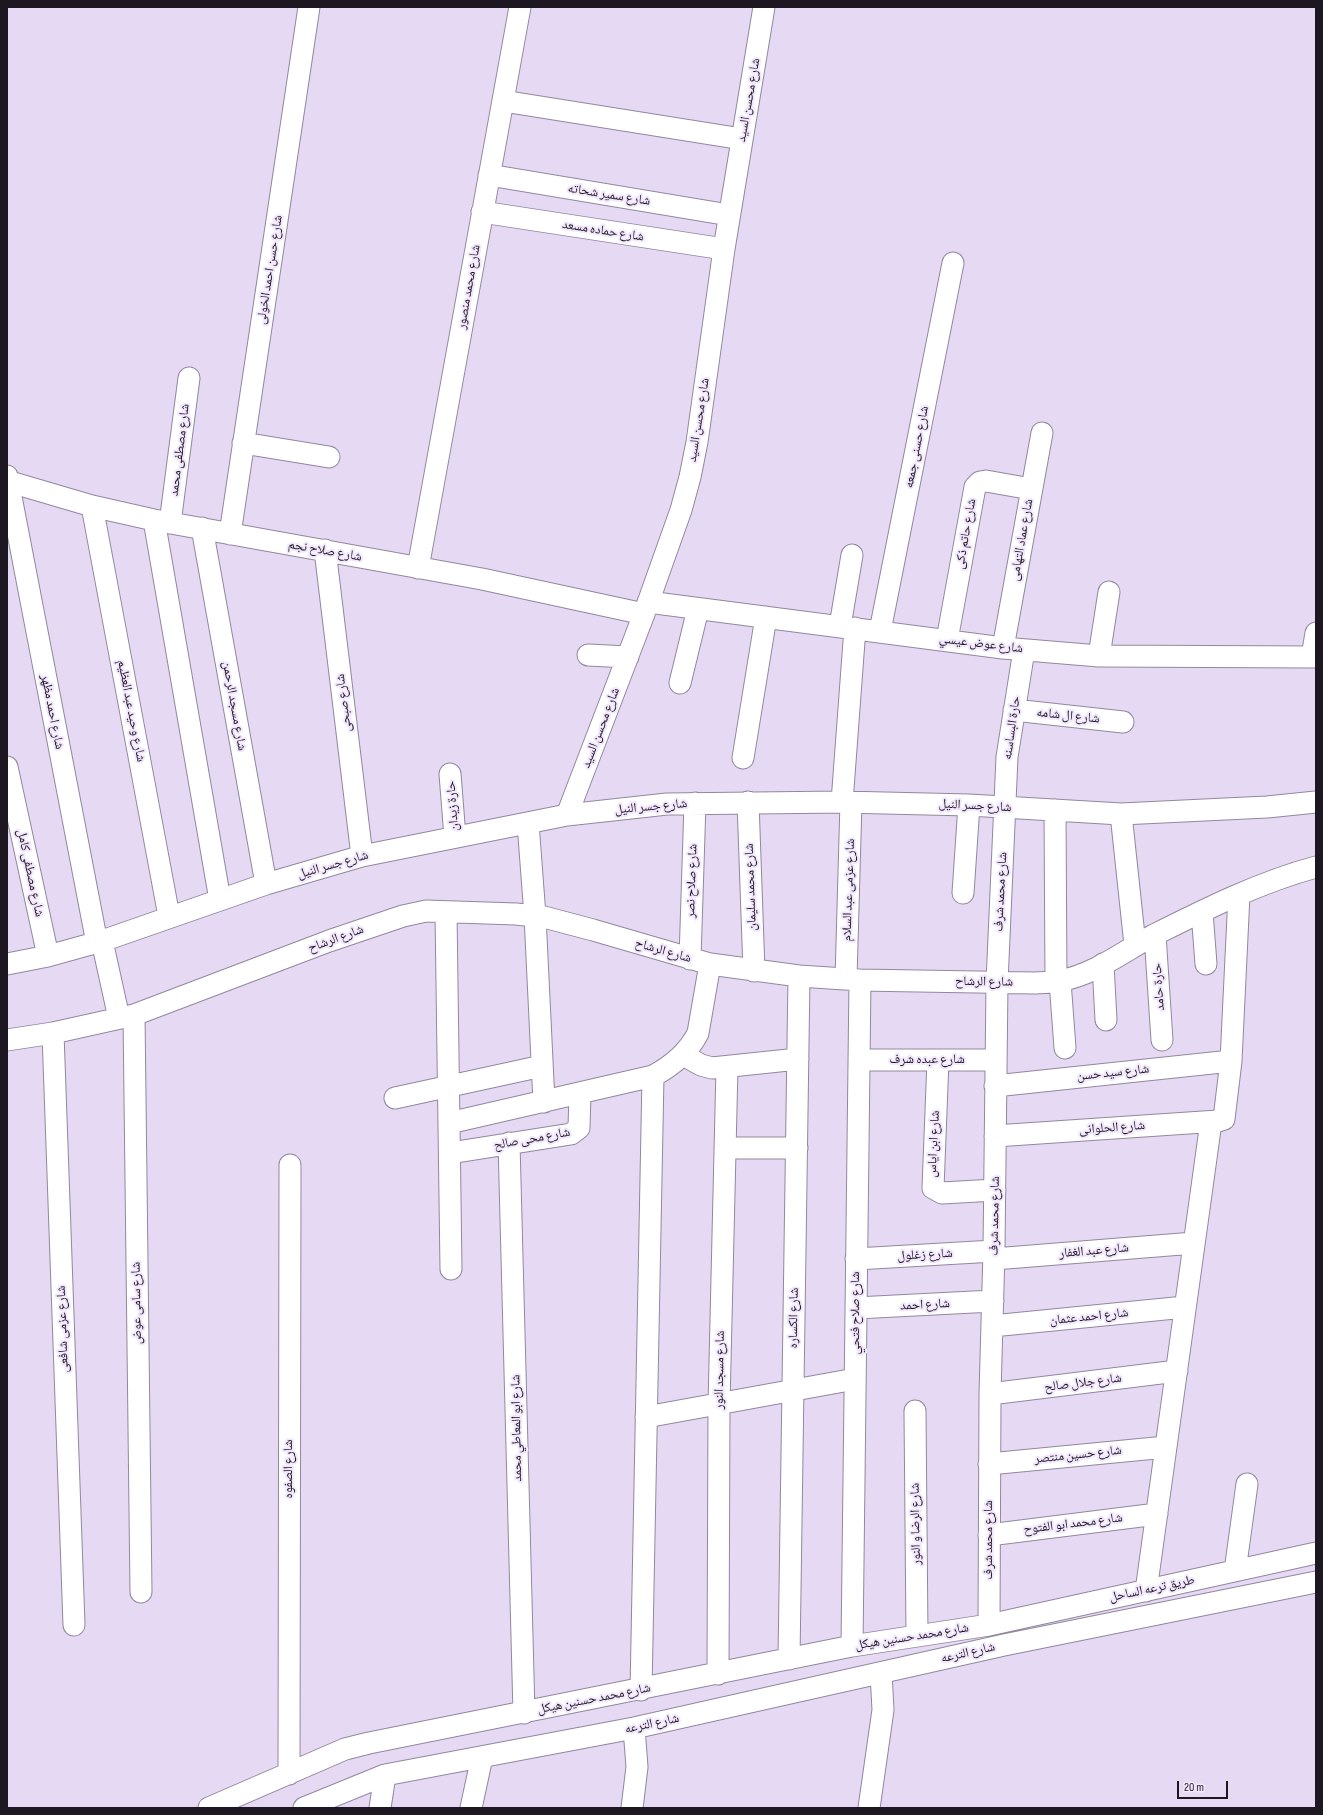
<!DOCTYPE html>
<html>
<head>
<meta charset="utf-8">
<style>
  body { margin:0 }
  #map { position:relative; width:1323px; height:1815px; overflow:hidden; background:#e6d9f3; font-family:"Sofia Sans Condensed",sans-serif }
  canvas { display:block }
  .frame { position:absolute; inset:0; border:8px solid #1c1720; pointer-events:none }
  .scale { position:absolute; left:1177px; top:1781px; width:51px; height:18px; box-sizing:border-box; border:2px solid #1c1720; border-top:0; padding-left:5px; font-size:12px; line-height:14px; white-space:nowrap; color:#1c1720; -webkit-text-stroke:3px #f2e7fc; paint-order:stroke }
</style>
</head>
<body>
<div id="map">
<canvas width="1323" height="1815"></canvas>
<div class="frame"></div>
<div class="scale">20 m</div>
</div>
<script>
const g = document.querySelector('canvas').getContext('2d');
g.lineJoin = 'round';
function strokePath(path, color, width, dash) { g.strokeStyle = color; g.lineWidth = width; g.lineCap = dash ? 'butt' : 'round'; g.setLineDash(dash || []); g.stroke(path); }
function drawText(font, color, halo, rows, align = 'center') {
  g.font = font + ' "Sofia Sans Condensed","Noto Naskh Arabic",sans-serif'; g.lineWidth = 4; g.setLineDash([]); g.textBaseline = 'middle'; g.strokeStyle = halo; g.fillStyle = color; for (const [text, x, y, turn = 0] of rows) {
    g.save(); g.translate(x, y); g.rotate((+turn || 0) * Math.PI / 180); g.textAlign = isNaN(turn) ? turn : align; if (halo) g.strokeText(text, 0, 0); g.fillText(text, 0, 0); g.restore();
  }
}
const minor = new Path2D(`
  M 503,101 L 742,139
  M 489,175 L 729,215
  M 482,212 L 724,249
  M 243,443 L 329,457
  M 7,476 L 97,943
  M 7,481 L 92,506 L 154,520 L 482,579 L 644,614
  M 92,506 L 169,916
  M 154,520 L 220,900
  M 170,523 L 189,378
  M 202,528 L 266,884
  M 230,534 L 309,7
  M 325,550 L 362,856
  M 418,568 L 520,7
  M 648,602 L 1003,648 L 1099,656 L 1316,657
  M 840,626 L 852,555
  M 880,631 L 953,263
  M 947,640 L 975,487 L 980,482 L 986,481 L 1031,489
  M 1003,648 L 1042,433
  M 588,655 L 628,657
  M 1099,656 L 1109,592
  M 1312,657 L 1316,633
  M 680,683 L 698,609
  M 1014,710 L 1123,722
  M 743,758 L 766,617
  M 7,767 L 48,956
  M 450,774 L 455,837
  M 748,802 L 754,971
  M 842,802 L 855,628
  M 1055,810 L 1056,982
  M 1121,814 L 1135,945
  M 567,815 L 644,614 L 681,510 L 690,477 L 697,442 L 724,249 L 764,7
  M 528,823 L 535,916 L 544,1102
  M 963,893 L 969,805
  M 446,912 L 451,1269
  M 1202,912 L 1206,964
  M 1155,935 L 1162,1040
  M 102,941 L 119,1018
  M 690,959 L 695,803
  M 7,964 L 48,956 L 102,941 L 266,884 L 362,856 L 567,815 L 667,804 L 842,802 L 969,805 L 1121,814 L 1267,807 L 1316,802
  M 1103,964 L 1106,1020
  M 846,979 L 851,802
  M 1060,981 L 1065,1048
  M 134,1015 L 141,1592
  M 53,1033 L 74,1625
  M 7,1040 L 53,1033 L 134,1015 L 329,941 L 403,916 L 426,911 L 516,914 L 544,917 L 593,930 L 710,964 L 799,976 L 860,980 L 1035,983 C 1043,982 1051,983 1059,981 C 1094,975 1124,951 1154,935 C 1206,909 1260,882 1316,867
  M 683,1055 L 701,1065 L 712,1068 L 798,1059
  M 859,1060 L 995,1060
  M 938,1060 L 933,1188 L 942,1193 L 995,1190
  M 995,1086 L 1231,1061
  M 395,1098 L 542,1066
  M 449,1123 L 653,1076 C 672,1066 688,1053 698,1033 L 710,964
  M 995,1136 L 1218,1121 L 1224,1119 L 1231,1061 L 1239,895
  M 509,1143 L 524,1713
  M 725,1148 L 797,1148
  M 450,1153 L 571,1134 L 579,1128 L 580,1094
  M 856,1259 L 994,1251
  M 994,1259 L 1194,1243
  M 856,1308 L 993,1301
  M 992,1326 L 1185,1307
  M 990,1394 L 1177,1371
  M 915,1411 L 917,1636
  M 646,1417 L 855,1379
  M 989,1464 L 1166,1447
  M 989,1535 L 1157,1514
  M 1235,1571 L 1247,1484
  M 1146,1591 L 1211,1122
  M 989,1625 L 990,1394 L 994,1251 L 997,982 L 1007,757 L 1024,650
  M 852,1646 L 860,980
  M 789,1659 L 799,976
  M 718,1674 L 719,1404 L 727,1067
  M 641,1690 L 653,1076
  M 289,1774 L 290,1165
  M 209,1808 L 345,1749 L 369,1743 L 852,1646 L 989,1625 L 1316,1553
  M 304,1808 L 385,1775 L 634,1728 L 1004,1645 L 1316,1582
  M 380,1808 L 385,1775
  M 471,1808 L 482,1757
  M 632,1808 L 637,1767 L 634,1728
  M 869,1808 L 883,1710 L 881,1673`);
const streetNames = [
  ["شارع محسن السيد",749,100,-80],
  ["شارع سمير شحاته",609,195,9],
  ["شارع حماده مسعد",603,231,9],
  ["شارع حسن احمد الخولى",270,270,-81],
  ["شارع محمد منصور",469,287,-80],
  ["شارع محسن السيد",699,420,-81],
  ["شارع حسنى جمعه",917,447,-79],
  ["شارع مصطفى محمد",180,450,-83],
  ["شارع حاتم ذكى",966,534,-80],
  ["شارع عماد التهامى",1022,540,-80],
  ["شارع صلاح نجم",325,551,10],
  ["شارع عوض عيسي",981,644,7],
  ["شارع صبحى",344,703,-97],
  ["شارع مسجد الرحمن",234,706,80],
  ["شارع وحيد عبد العظيم",131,711,79],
  ["شارع احمد مظهر",52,712,79],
  ["شارع ال شامه",1068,716,6],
  ["شارع محسن السيد",601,728,-69],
  ["حارة البساسنه",1012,728,-82],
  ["حارة زيدان",453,806,-94],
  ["شارع جسر النيل",975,806,3],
  ["شارع جسر النيل",651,807,-5],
  ["شارع جسر النيل",333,865,-16],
  ["شارع مصطفى كامل",30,873,78],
  ["شارع صلاح نصر",692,881,-88],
  ["شارع محمد سليمان",751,887,-92],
  ["شارع عزمى عبد السلام",849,890,-88],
  ["شارع محمد شرف",1001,892,-87],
  ["شارع الرشاح",336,939,-20],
  ["شارع الرشاح",663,951,16],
  ["شارع الرشاح",984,982,1],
  ["حارة حامد",1159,987,-94],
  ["شارع عبده شرف",927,1060],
  ["شارع سيد حسن",1113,1073,-6],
  ["شارع الحلوانى",1112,1128,-4],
  ["شارع محى صالح",532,1139,-10],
  ["شارع ابن اياس",934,1144,-87],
  ["شارع محمد شرف",995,1216,-89],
  ["شارع عبد الغفار",1094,1251,-5],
  ["شارع زغلول",925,1255,-3],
  ["شارع سامى عوض",137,1303,-91],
  ["شارع احمد",925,1305,-3],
  ["شارع صلاح فتحي",856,1313,-90],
  ["شارع احمد عثمان",1089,1317,-6],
  ["شارع الكساره",794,1318,-89],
  ["شارع عزمى شافعى",63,1329,-92],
  ["شارع مسجد النور",720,1370,-89],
  ["شارع جلال صالح",1083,1383,-7],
  ["شارع ابو المعاطي محمد",517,1428,-91],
  ["شارع حسين منتصر",1078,1455,-6],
  ["شارع الصفوه",289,1469,-90],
  ["شارع الرضا و النور",916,1524,-91],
  ["شارع محمد ابو الفتوح",1073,1524,-7],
  ["شارع محمد شرف",989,1540,-90],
  ["طريق ترعه الساحل",1152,1589,-12],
  ["شارع محمد حسنين هيكل",912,1637,-9],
  ["شارع الترعه",968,1653,-13],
  ["شارع محمد حسنين هيكل",594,1699,-11],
  ["شارع الترعه",652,1724,-12]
];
strokePath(minor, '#93879f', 23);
strokePath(minor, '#fff', 21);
drawText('13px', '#1c1720', '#f2e7fc', streetNames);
</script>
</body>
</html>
